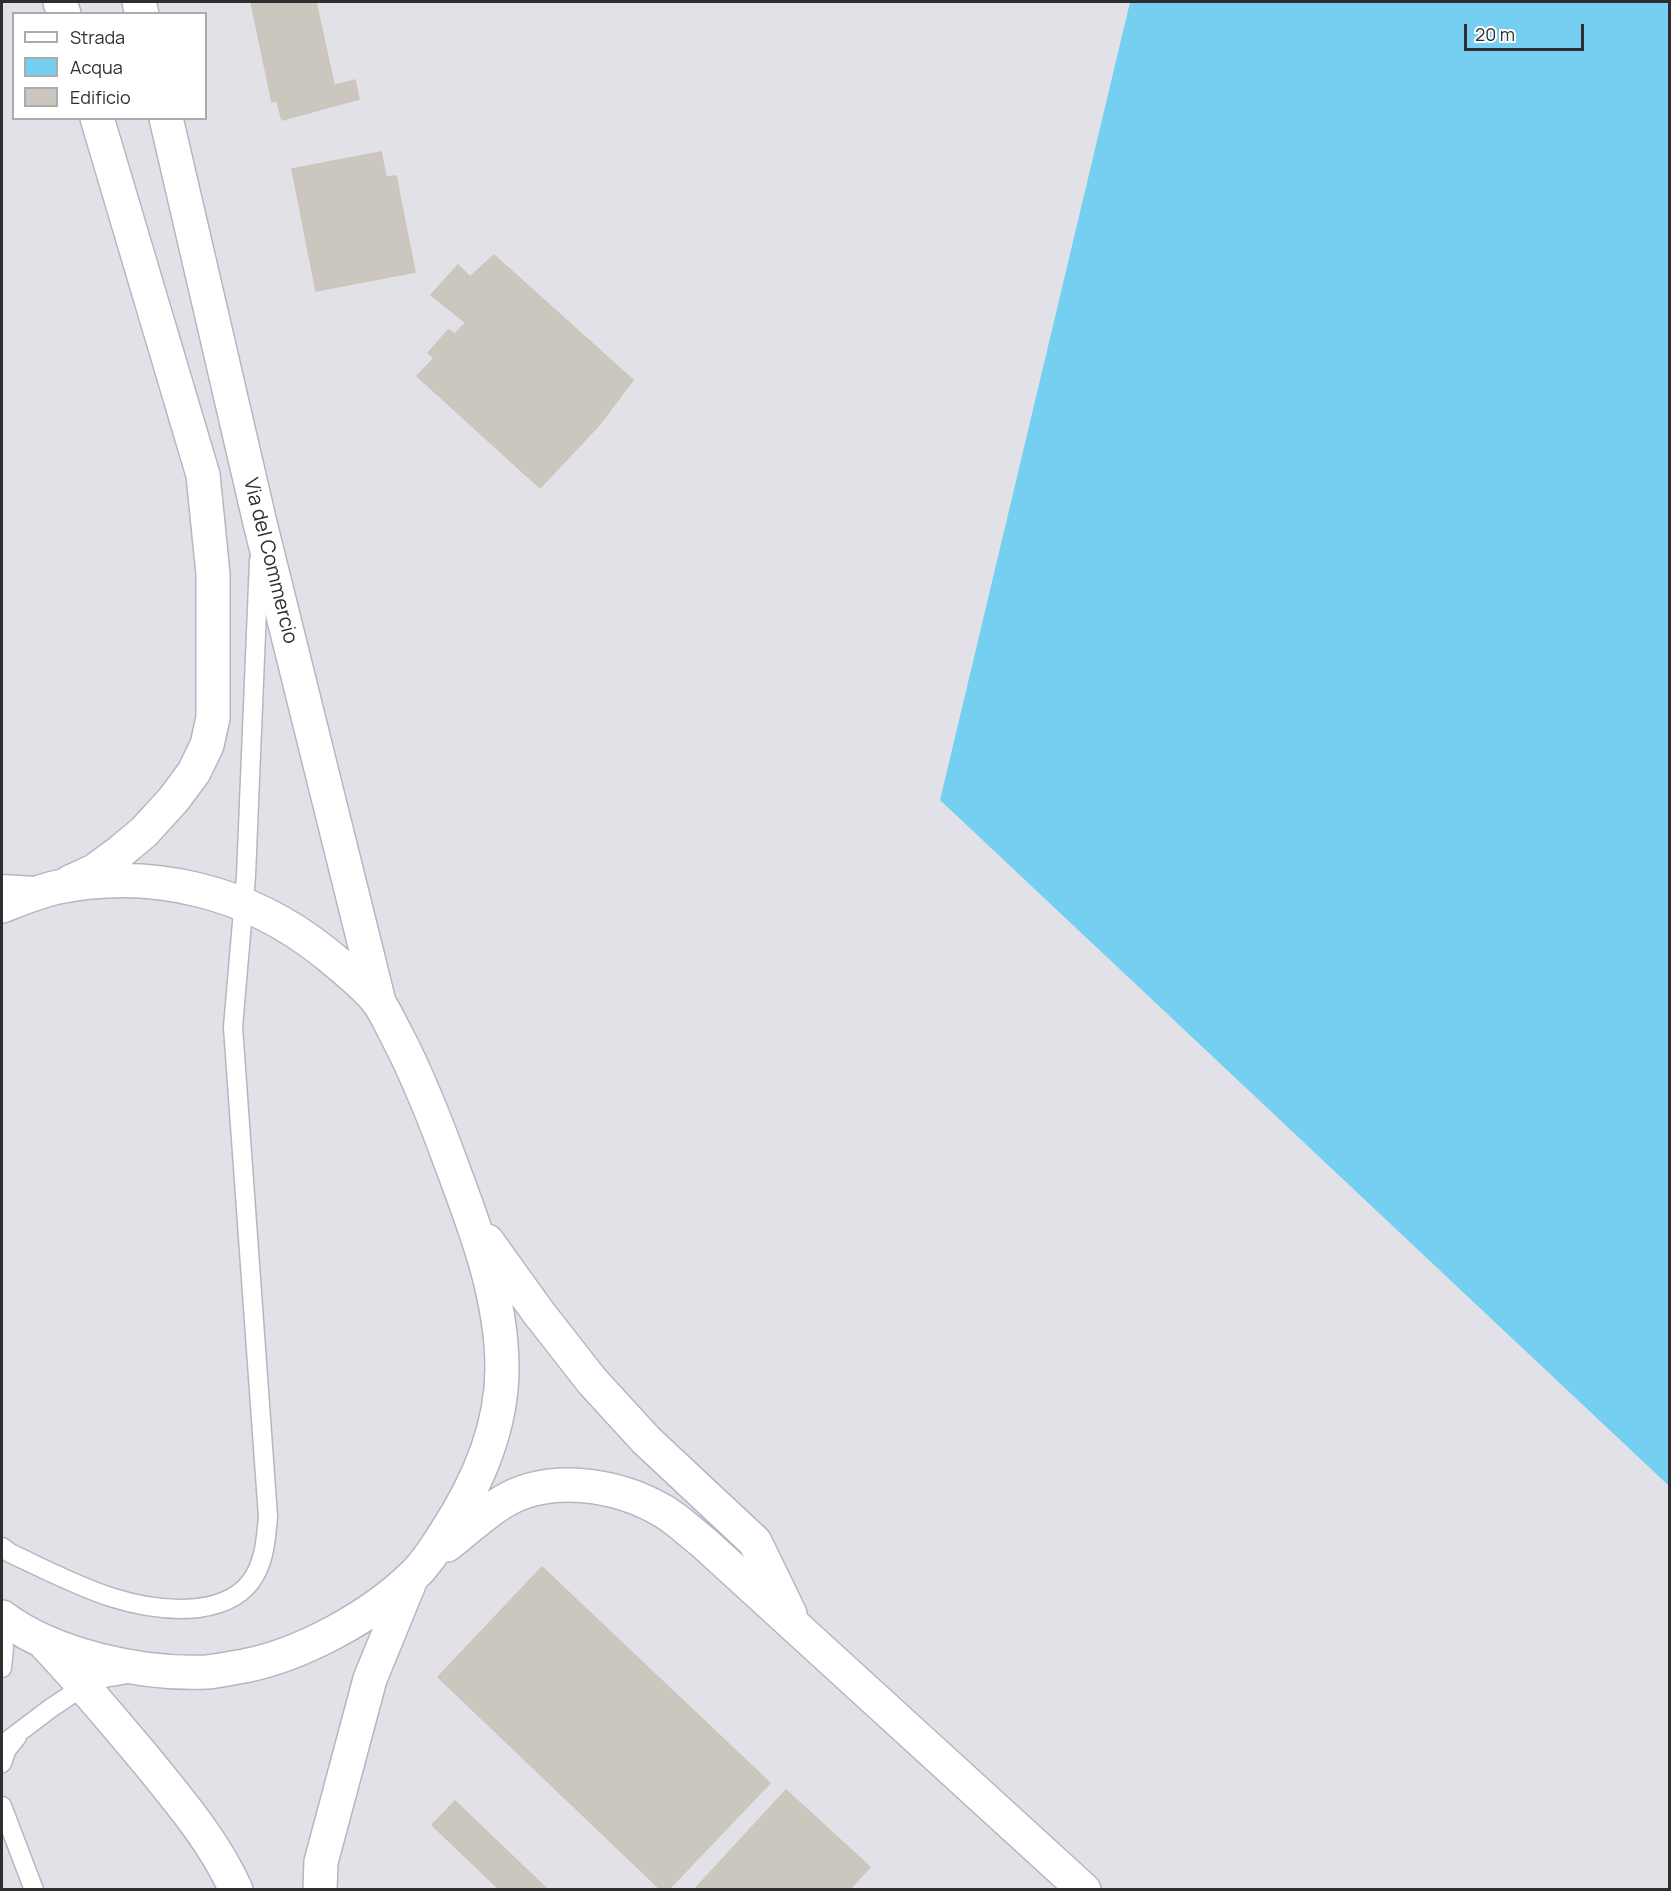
<!DOCTYPE html>
<html>
<head>
<meta charset="utf-8">
<style>
  body { margin:0 }
  #map { position:relative; width:1671px; height:1891px; overflow:hidden; background:#efe9e1; font-family:Manrope,sans-serif }
  canvas { display:block }
  .frame { position:absolute; inset:0; border:3px solid #2e2e2e; pointer-events:none }
  .legend { position:absolute; left:12px; top:12px; width:195px; height:108px; box-sizing:border-box; background:#fff; border:2px solid #ababab; margin:0; padding:8px 10px; list-style:none; font-size:18px; color:#2e2e2e }
  .legend li { display:flex; align-items:center; gap:12px; height:30px }
  .legend b { width:30px; border:2px solid #ababab }
  .scale { position:absolute; left:1464px; top:24px; width:120px; height:27px; box-sizing:border-box; border:3px solid #2e2e2e; border-top:0; padding-left:8px; font-size:18px; line-height:21px; white-space:nowrap; color:#2e2e2e; -webkit-text-stroke:4px #fff; paint-order:stroke }
</style>
</head>
<body>
<div id="map">
<canvas width="1671" height="1891"></canvas>
<div class="frame"></div>
<ul class="legend">
<li><b style="height:8px;background:#fff"></b>Strada</li>
<li><b style="height:16px;background:#75cff0"></b>Acqua</li>
<li><b style="height:16px;background:#cbc7bf"></b>Edificio</li>
</ul>
<div class="scale">20 m</div>
</div>
<script>
const g = document.querySelector('canvas').getContext('2d');
g.lineJoin = 'round';
function fillPath(path, color) { g.fillStyle = color; g.fill(path, 'evenodd'); }
function strokePath(path, color, width, dash) { g.strokeStyle = color; g.lineWidth = width; g.lineCap = dash ? 'butt' : 'round'; g.setLineDash(dash || []); g.stroke(path); }
function drawText(font, color, halo, rows, align = 'center') {
  g.font = font + ' Manrope,sans-serif'; g.lineWidth = 5; g.setLineDash([]); g.textBaseline = 'middle'; g.strokeStyle = halo; g.fillStyle = color; for (const [text, x, y, turn = 0] of rows) {
    g.save(); g.translate(x, y); g.rotate((+turn || 0) * Math.PI / 180); g.textAlign = isNaN(turn) ? turn : align; if (halo) g.strokeText(text, 0, 0); g.fillText(text, 0, 0); g.restore();
  }
}
const industrial = new Path2D(`
  M 2,2 L 1130,2 L 940,799 L 1669,1486 L 1669,1889 L 2,1890 ZM 14,14 L 206,14 L 206,118 L 14,118 Z`);
const water = new Path2D(`
  M 1130,2 L 1669,2 L 1669,1486 L 940,800 Z`);
const building = new Path2D(`
  M 251,2 L 316,2 L 334,85 L 272,102 Z
  M 355,80 L 359,99 L 282,120 L 277,101 Z
  M 381,152 L 386,177 L 396,176 L 415,272 L 316,291 L 292,169 Z
  M 494,255 L 633,380 L 600,424 L 477,311 L 466,323 L 431,295 L 458,265 L 470,277 Z
  M 477,311 L 600,424 L 540,488 L 417,376 L 434,358 L 428,353 L 448,330 L 455,334 Z
  M 542,1567 L 770,1783 L 668,1890 L 661,1890 L 438,1677 Z
  M 786,1790 L 870,1867 L 849,1890 L 694,1890 Z
  M 455,1801 L 548,1890 L 500,1890 L 432,1825 Z`);
const lane = new Path2D(`
  M 2,884 L 35,886
  M 2,1547 L 10,1553 C 70,1581 129,1615 198,1608 C 221,1605 243,1597 255,1575 C 265,1557 266,1537 268,1517 L 233,1027 L 246,876 L 259,560
  M 2,1637 L 4,1648 L 2,1668
  M 2,1745 L 51,1708 L 93,1680 L 128,1674
  M 2,1763 L 7,1749 L 17,1737
  M 2,1806 L 34,1890`);
const street = new Path2D(`
  M 60,2 L 64,14
  M 139,2 L 142,14
  M 166,118 L 260,523 L 379,1002
  M 70,882 L 94,871 L 120,852 L 144,832 L 174,799 L 194,772 L 207,745 L 213,718 L 213,574 L 203,475 L 97,118
  M 2,906 C 20,899 39,891 58,887 C 153,868 249,892 324,952 C 340,965 368,987 379,1003 C 386,1013 391,1025 397,1036 C 419,1078 436,1122 452,1166 C 476,1230 502,1298 502,1368 C 502,1428 477,1485 444,1535 C 435,1549 426,1564 413,1576 C 371,1617 301,1655 244,1666 C 232,1668 219,1671 207,1672 C 142,1675 54,1656 2,1617
  M 487,1241 L 538,1312 L 592,1381 L 646,1440 L 755,1542 L 790,1614
  M 447,1545 C 465,1531 482,1515 501,1503 C 548,1473 617,1484 663,1511 C 677,1519 690,1532 703,1542 L 1084,1890
  M 47,1646 C 82,1683 114,1722 147,1761 C 180,1802 214,1841 236,1890
  M 320,1890 L 321,1862 L 370,1679 L 411,1579`);
const streetNames = [
  ["Via del Commercio",270,561,76]
];
fillPath(industrial, '#e3e1e8');
fillPath(water, '#75cff0');
fillPath(building, '#cbc7bf');
strokePath(building, '#cbc5ba', 1.5);
strokePath(lane, '#b4b7c1', 21);
strokePath(street, '#b4b7c1', 36);
strokePath(lane, '#fff', 18);
strokePath(street, '#fff', 33);
drawText('20px', '#2e2e2e', '#fff', streetNames);
</script>
</body>
</html>
